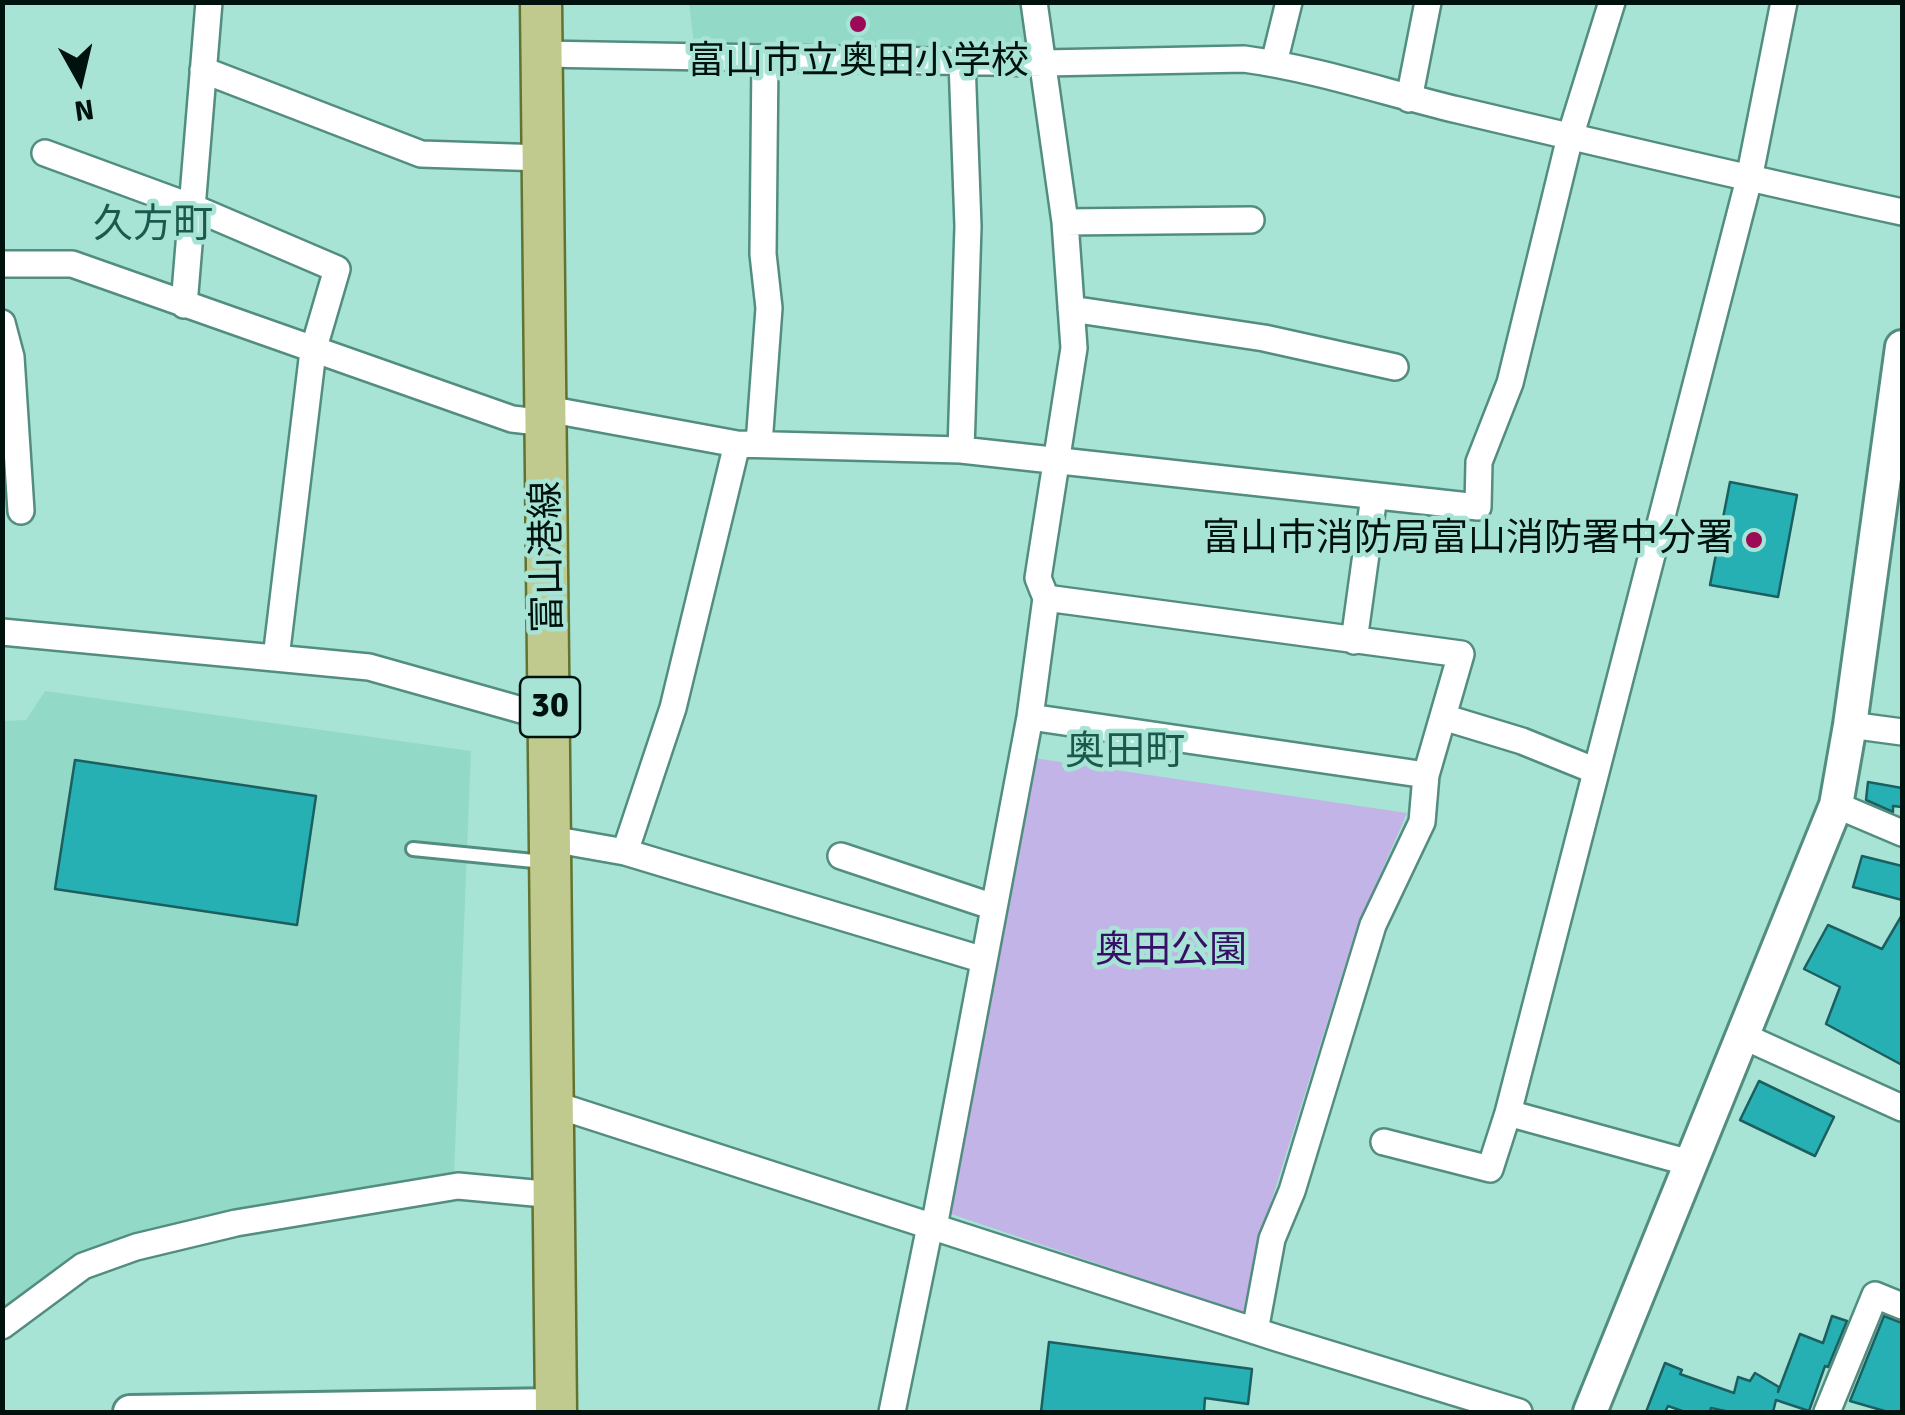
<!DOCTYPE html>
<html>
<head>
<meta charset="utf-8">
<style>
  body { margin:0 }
  #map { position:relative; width:1905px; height:1415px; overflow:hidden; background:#a7e4d5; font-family:Signika,sans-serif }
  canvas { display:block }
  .frame { position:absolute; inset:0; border:5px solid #00120e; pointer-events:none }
  .north { position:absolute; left:30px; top:30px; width:100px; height:100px; -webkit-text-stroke:8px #a7e4d5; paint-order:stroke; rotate:172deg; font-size:28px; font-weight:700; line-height:40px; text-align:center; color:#00120e }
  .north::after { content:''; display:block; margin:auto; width:35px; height:45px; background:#00120e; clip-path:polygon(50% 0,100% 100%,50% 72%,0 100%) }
</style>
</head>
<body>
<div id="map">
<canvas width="1905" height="1415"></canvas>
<div class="frame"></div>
<div class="north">N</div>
</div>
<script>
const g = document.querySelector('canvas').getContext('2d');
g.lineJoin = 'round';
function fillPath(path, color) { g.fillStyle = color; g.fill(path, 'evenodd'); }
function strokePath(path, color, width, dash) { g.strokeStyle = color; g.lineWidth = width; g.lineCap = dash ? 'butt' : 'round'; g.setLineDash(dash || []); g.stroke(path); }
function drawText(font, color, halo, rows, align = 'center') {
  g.font = font + ' Signika,"Noto Sans JP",sans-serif'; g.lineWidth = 9; g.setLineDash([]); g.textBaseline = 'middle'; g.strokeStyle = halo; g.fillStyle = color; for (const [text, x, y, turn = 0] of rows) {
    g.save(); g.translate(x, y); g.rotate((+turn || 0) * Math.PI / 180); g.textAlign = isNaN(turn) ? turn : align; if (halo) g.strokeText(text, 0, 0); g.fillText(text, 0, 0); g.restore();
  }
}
const built = new Path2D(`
  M 689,3 L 1021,3 L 1028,50 L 694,45 Z
  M 45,691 L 471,751 L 454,1175 L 237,1211 L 3,1312 L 2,721 L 26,720 Z`);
const green = new Path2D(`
  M 1034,758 L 1407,813 L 1356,930 L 1258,1244 L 1243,1313 L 951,1214 Z`);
const building = new Path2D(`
  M 1730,482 L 1797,495 L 1778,597 L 1710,585 Z
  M 75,760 L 316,796 L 297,925 L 55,889 Z
  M 1868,782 L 1902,788 L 1902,807 L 1893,806 L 1893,812 L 1866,800 Z
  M 1862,856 L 1902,866 L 1902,900 L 1853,887 Z
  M 1902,915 L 1902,1065 L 1826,1024 L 1840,987 L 1804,969 L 1828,925 L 1882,949 Z
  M 1759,1081 L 1834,1117 L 1815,1156 L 1740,1120 Z
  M 1832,1316 L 1847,1321 L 1828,1367 L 1825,1366 L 1809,1411 L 1776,1400 L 1773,1412 L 1730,1412 L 1711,1408 L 1710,1412 L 1685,1412 L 1668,1406 L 1665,1412 L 1646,1412 L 1665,1363 L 1682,1370 L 1680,1374 L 1734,1393 L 1738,1377 L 1750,1381 L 1755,1373 L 1779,1387 L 1778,1392 L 1800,1334 L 1823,1343 Z
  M 1884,1316 L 1902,1323 L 1902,1412 L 1888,1412 L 1850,1401 Z
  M 1049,1342 L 1252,1369 L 1248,1404 L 1205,1398 L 1204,1412 L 1041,1412 Z`);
const service = new Path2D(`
  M 413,849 L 544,862`);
const minor = new Path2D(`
  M 541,54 L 1044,63 L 1244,59 C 1317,69 1387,93 1458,110 C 1606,145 1754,180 1902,212
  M 1274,63 L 1289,2
  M 203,70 L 421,154 L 543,158
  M 1409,99 L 1428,2
  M 45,153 L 192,207 L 337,269 L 313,351 L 276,658
  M 1065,222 L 1251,220
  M 2,264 L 72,264 L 512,419 L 547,423
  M 184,305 L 209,2
  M 1071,309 L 1264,338 L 1395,367
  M 2,323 L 11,357 L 21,511
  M 547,409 L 737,444 L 961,450 L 1478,507 L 1479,462 L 1510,383 L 1570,137 L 1612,2
  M 759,444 L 769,308 L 763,254 L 765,58
  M 961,450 L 968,226 L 962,61
  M 1046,598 L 1461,654 L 1426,775 L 1422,822 L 1373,925 L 1292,1191 L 1272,1239 L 1255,1331
  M 2,632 L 369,667 L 550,718
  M 1354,641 L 1374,496
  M 1030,717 L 1426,775
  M 1443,717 L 1522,741 L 1596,771
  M 1850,725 L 1902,732
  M 1836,805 L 1902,833
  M 551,839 L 625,852 L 673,708 L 737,444
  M 625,852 L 984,960
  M 841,856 L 994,907
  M 1743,1036 L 1902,1108
  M 553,1104 L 1277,1338 L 1519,1412
  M 1384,1142 L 1490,1169 L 1508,1113
  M 1690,1163 L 1508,1113 L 1749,179 L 1784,2
  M 934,1227 L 1030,717 L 1046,598 L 1038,578 L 1074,348 L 1065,222 L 1034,2
  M 2,1326 L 83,1266 L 136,1247 L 236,1223 L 458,1186 L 555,1195
  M 892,1412 L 930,1226
  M 1827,1412 L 1875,1295 L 1902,1306`);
const tertiary = new Path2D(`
  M 130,1412 L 556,1405
  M 1590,1412 L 1836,805 L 1850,725 L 1902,347`);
const primary = new Path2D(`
  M 541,2 L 556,1412`);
const markers = [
  [858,24,10,"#9c0956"],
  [1754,540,10,"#9c0956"]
];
const shields = [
  [550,707,60]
];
const shieldNames = [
  ["30",550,707]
];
const poiNames = [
  ["富山市立奥田小学校",858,63],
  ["富山市消防局富山消防署中分署",1734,540,"right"]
];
const streetNames = [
  ["富山港線",549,557,-91]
];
const parkNames = [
  ["奥田公園",1171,952]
];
const neighbourhoodNames = [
  ["久方町",153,226],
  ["奥田町",1125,753]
];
fillPath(built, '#93d9c8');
fillPath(green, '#c3b4e8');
fillPath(building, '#27b0b3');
strokePath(building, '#1c5f61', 2.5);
strokePath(service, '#528d80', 18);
strokePath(minor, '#528d80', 30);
strokePath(tertiary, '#528d80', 38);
strokePath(primary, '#627330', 45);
strokePath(service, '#fff', 12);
strokePath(minor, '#fff', 25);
strokePath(tertiary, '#fff', 32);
strokePath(primary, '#c1ca8e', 40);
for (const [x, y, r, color] of markers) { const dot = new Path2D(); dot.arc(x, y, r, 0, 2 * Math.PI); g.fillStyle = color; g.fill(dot); strokePath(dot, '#a7e4d5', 4); }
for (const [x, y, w] of shields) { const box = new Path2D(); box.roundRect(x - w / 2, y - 30, w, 60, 8); g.fillStyle = '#a7e4d5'; g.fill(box); strokePath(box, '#00120e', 2.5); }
drawText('bold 35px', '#00120e', null, shieldNames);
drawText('38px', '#00120e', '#a7e4d5', poiNames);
drawText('38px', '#00120e', '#a7e4d5', streetNames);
drawText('38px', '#370f67', '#a7e4d5', parkNames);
drawText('40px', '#1c594d', '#a7e4d5', neighbourhoodNames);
</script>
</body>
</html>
